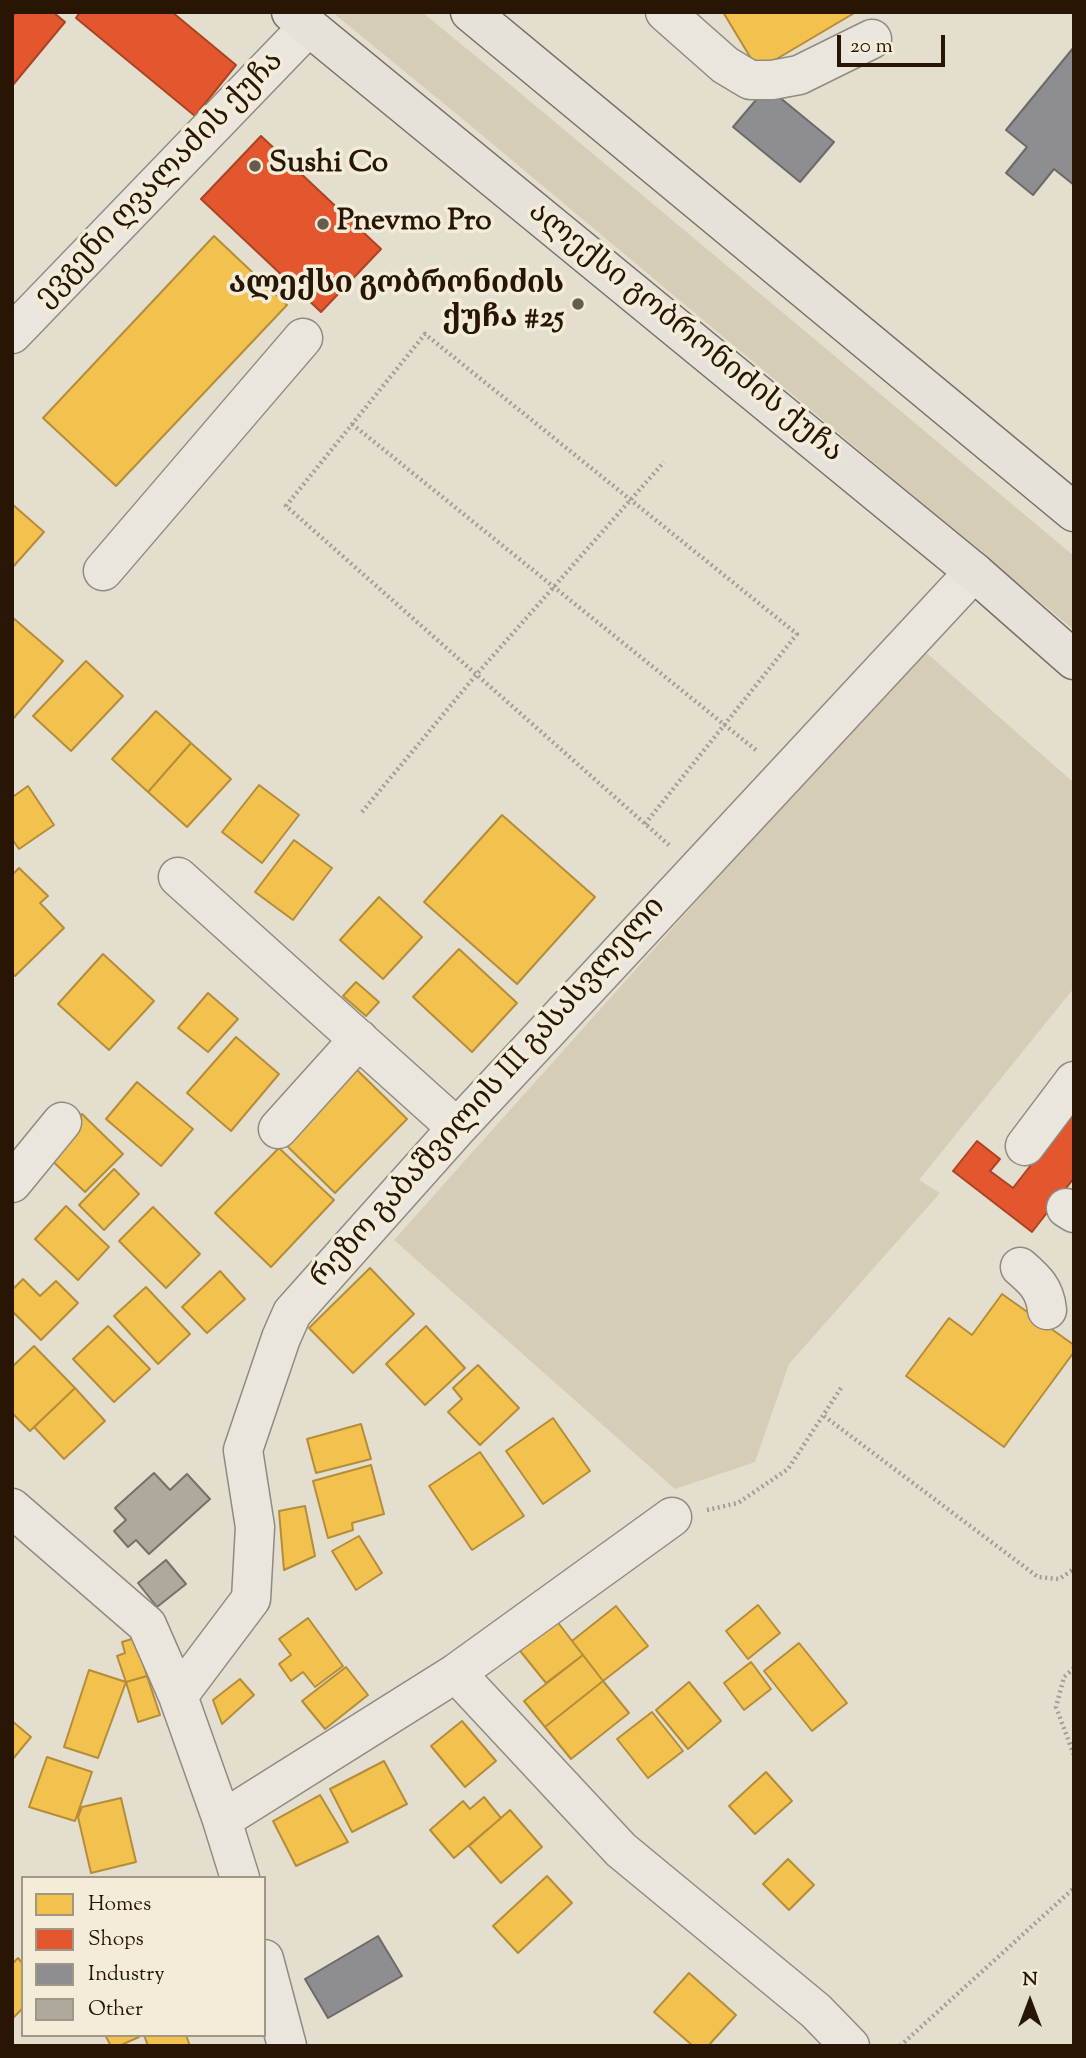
<!DOCTYPE html>
<html>
<head>
<meta charset="utf-8">
<style>
  body { margin:0 }
  #map { position:relative; width:1086px; height:2058px; overflow:hidden; background:#e3dece; font-family:"Sorts Mill Goudy",serif }
  canvas { display:block }
  .frame { position:absolute; inset:0; border:14px solid #281504; pointer-events:none }
  .legend { position:absolute; left:21px; top:1876px; width:245px; height:161px; box-sizing:border-box; background:#f3ecd9; border:2px solid #a29684; margin:0; padding:9px 12px; list-style:none; font-size:21px; color:#281504 }
  .legend li { display:flex; align-items:center; gap:14px; height:35px }
  .legend b { width:35px; border:2px solid #a29684 }
  .north { position:absolute; left:995px; top:1967px; width:70px; height:70px; -webkit-text-stroke:5px #f3ecd9; paint-order:stroke; rotate:0deg; font-size:19px; font-weight:700; line-height:28px; text-align:center; color:#281504 }
  .north::after { content:''; display:block; margin:auto; width:24px; height:32px; background:#281504; clip-path:polygon(50% 0,100% 100%,50% 72%,0 100%) }
  .scale { position:absolute; left:837px; top:35px; width:108px; height:32px; box-sizing:border-box; border:4px solid #281504; border-top:0; padding-left:9px; font-size:21px; line-height:24px; white-space:nowrap; color:#281504; -webkit-text-stroke:5px #f3ecd9; paint-order:stroke }
</style>
</head>
<body>
<div id="map">
<canvas width="1086" height="2058"></canvas>
<div class="frame"></div>
<ul class="legend">
<li><b style="height:19px;background:#f2c14e"></b>Homes</li>
<li><b style="height:19px;background:#e4572e"></b>Shops</li>
<li><b style="height:19px;background:#8d8d92"></b>Industry</li>
<li><b style="height:19px;background:#aea99c"></b>Other</li>
</ul>
<div class="north">N</div>
<div class="scale">20 m</div>
</div>
<script>
const g = document.querySelector('canvas').getContext('2d');
g.lineJoin = 'round';
function fillPath(path, color) { g.fillStyle = color; g.fill(path, 'evenodd'); }
function strokePath(path, color, width, dash) { g.strokeStyle = color; g.lineWidth = width; g.lineCap = dash ? 'butt' : 'round'; g.setLineDash(dash || []); g.stroke(path); }
function drawText(font, color, halo, rows, align = 'center') {
  g.font = font + ' "Sorts Mill Goudy","Noto Serif Georgian",serif'; g.lineWidth = 7; g.setLineDash([]); g.textBaseline = 'middle'; g.strokeStyle = halo; g.fillStyle = color; for (const [text, x, y, turn = 0] of rows) {
    g.save(); g.translate(x, y); g.rotate((+turn || 0) * Math.PI / 180); g.textAlign = isNaN(turn) ? turn : align; if (halo) g.strokeText(text, 0, 0); g.fillText(text, 0, 0); g.restore();
  }
}
const green = new Path2D(`
  M 332,12 L 422,12 L 507,82 L 1074,556 L 1074,630 L 470,125 Z
  M 922,649 L 1074,783 L 1074,988 L 919,1180 L 940,1193 L 789,1364 L 755,1462 L 675,1489 L 394,1240 Z`);
const homes = new Path2D(`
  M 723,12 L 856,12 L 758,70 Z
  M 214,236 L 287,305 L 116,486 L 43,418 Z
  M 12,504 L 44,532 L 12,568 Z
  M 12,617 L 63,661 L 12,720 Z
  M 86,661 L 123,696 L 71,751 L 33,716 Z
  M 156,711 L 191,743 L 148,792 L 112,759 Z
  M 191,743 L 231,779 L 187,827 L 148,792 Z
  M 259,785 L 299,815 L 262,863 L 222,832 Z
  M 28,786 L 54,825 L 19,849 L 12,839 L 12,794 L 14,796 Z
  M 502,815 L 595,897 L 517,984 L 424,902 Z
  M 294,840 L 332,868 L 293,920 L 255,892 Z
  M 19,868 L 48,896 L 40,903 L 64,928 L 15,976 L 12,973 L 12,875 Z
  M 379,897 L 422,937 L 383,979 L 340,940 Z
  M 459,949 L 517,1003 L 472,1052 L 413,997 Z
  M 103,954 L 154,1001 L 109,1050 L 58,1004 Z
  M 356,982 L 379,1002 L 366,1016 L 343,996 Z
  M 208,993 L 238,1019 L 208,1052 L 178,1028 Z
  M 236,1037 L 279,1074 L 231,1131 L 187,1093 Z
  M 354,1067 L 407,1119 L 335,1193 L 282,1141 Z
  M 137,1082 L 193,1129 L 161,1166 L 106,1119 Z
  M 82,1114 L 123,1154 L 85,1192 L 44,1153 Z
  M 279,1148 L 334,1200 L 271,1267 L 215,1213 Z
  M 114,1169 L 139,1194 L 104,1230 L 79,1205 Z
  M 66,1206 L 109,1247 L 78,1280 L 35,1239 Z
  M 153,1207 L 200,1254 L 166,1288 L 119,1241 Z
  M 370,1268 L 414,1314 L 353,1373 L 309,1328 Z
  M 220,1271 L 245,1299 L 207,1333 L 182,1307 Z
  M 23,1279 L 40,1296 L 56,1281 L 78,1303 L 41,1340 L 12,1311 L 12,1290 Z
  M 146,1287 L 190,1334 L 158,1364 L 114,1316 Z
  M 1002,1294 L 1074,1345 L 1074,1352 L 1004,1447 L 906,1376 L 949,1318 L 972,1335 Z
  M 108,1326 L 150,1369 L 114,1402 L 73,1359 Z
  M 426,1326 L 465,1368 L 425,1405 L 386,1364 Z
  M 34,1346 L 75,1388 L 30,1431 L 12,1413 L 12,1367 Z
  M 478,1365 L 519,1408 L 480,1445 L 448,1412 L 462,1399 L 453,1388 Z
  M 75,1388 L 105,1421 L 64,1459 L 34,1427 Z
  M 553,1418 L 590,1471 L 543,1504 L 506,1451 Z
  M 361,1424 L 371,1459 L 316,1473 L 307,1439 Z
  M 480,1452 L 524,1516 L 472,1550 L 429,1486 Z
  M 371,1465 L 384,1514 L 352,1523 L 353,1530 L 328,1538 L 313,1481 Z
  M 305,1506 L 315,1556 L 284,1570 L 279,1511 Z
  M 359,1536 L 382,1573 L 356,1590 L 332,1551 Z
  M 758,1605 L 780,1633 L 748,1659 L 726,1631 Z
  M 616,1606 L 648,1646 L 603,1681 L 572,1641 Z
  M 549,1611 L 583,1655 L 546,1683 L 512,1641 Z
  M 308,1618 L 343,1666 L 315,1687 L 303,1672 L 291,1681 L 279,1664 L 291,1655 L 279,1639 Z
  M 135,1638 L 147,1676 L 126,1682 L 117,1656 L 125,1653 L 122,1642 Z
  M 799,1643 L 847,1703 L 812,1731 L 764,1671 Z
  M 583,1655 L 603,1681 L 545,1727 L 524,1701 Z
  M 751,1662 L 771,1689 L 744,1710 L 724,1683 Z
  M 346,1667 L 368,1695 L 325,1729 L 302,1701 Z
  M 89,1670 L 126,1682 L 98,1758 L 64,1747 Z
  M 147,1676 L 160,1715 L 138,1722 L 126,1682 Z
  M 240,1679 L 254,1695 L 222,1724 L 213,1700 Z
  M 603,1681 L 629,1713 L 571,1759 L 545,1727 Z
  M 689,1682 L 721,1721 L 688,1749 L 656,1710 Z
  M 652,1712 L 683,1751 L 648,1778 L 617,1739 Z
  M 12,1721 L 31,1737 L 12,1760 Z
  M 462,1721 L 496,1761 L 465,1787 L 431,1746 Z
  M 47,1757 L 92,1772 L 75,1821 L 29,1807 Z
  M 384,1761 L 407,1804 L 352,1832 L 330,1789 Z
  M 766,1772 L 792,1801 L 755,1834 L 729,1806 Z
  M 320,1795 L 348,1842 L 296,1866 L 273,1821 Z
  M 484,1797 L 501,1818 L 454,1858 L 430,1830 L 463,1801 L 470,1809 Z
  M 121,1798 L 136,1862 L 91,1873 L 78,1817 L 82,1807 Z
  M 510,1810 L 542,1847 L 501,1883 L 469,1846 Z
  M 788,1859 L 814,1885 L 789,1910 L 763,1884 Z
  M 547,1876 L 572,1903 L 518,1953 L 493,1926 Z
  M 18,1958 L 23,1964 L 23,2008 L 12,2019 L 12,1964 Z
  M 689,1973 L 736,2015 L 708,2046 L 693,2046 L 654,2012 Z
  M 105,2035 L 138,2035 L 139,2037 L 119,2046 L 111,2046 Z
  M 144,2035 L 186,2035 L 190,2046 L 148,2046 Z`);
const shops = new Path2D(`
  M 16,12 L 53,12 L 65,22 L 12,86 L 12,17 Z
  M 80,12 L 172,12 L 236,65 L 195,116 L 76,18 Z
  M 261,136 L 381,249 L 321,312 L 201,199 Z
  M 1074,1110 L 1074,1178 L 1032,1232 L 953,1171 L 977,1141 L 1000,1159 L 990,1171 L 1013,1188 Z`);
const industry = new Path2D(`
  M 1074,47 L 1074,185 L 1054,169 L 1033,195 L 1006,173 L 1027,147 L 1006,130 Z
  M 767,87 L 834,142 L 800,182 L 733,127 Z
  M 378,1936 L 402,1976 L 328,2018 L 305,1979 Z`);
const building = new Path2D(`
  M 154,1473 L 170,1490 L 187,1474 L 210,1499 L 149,1554 L 136,1540 L 128,1547 L 114,1531 L 126,1520 L 115,1508 Z
  M 166,1560 L 186,1584 L 157,1607 L 138,1583 Z`);
const path = new Path2D(`
  M 352,424 L 757,751
  M 362,812 L 476,675 L 664,462
  M 645,824 L 797,634 L 425,334 L 286,506 L 669,845
  M 824,1416 L 1038,1577 L 1059,1579 L 1074,1569
  M 707,1510 L 738,1503 L 788,1469 L 841,1388
  M 1074,1668 L 1064,1677 L 1056,1707 L 1074,1755
  M 900,2046 L 1074,1888`);
const minor = new Path2D(`
  M 665,12 L 725,65 L 750,80 L 772,80 L 799,75 L 872,39
  M 12,334 L 308,27
  M 103,571 L 303,338
  M 178,877 L 457,1128
  M 278,1129 L 359,1039
  M 1025,1146 L 1074,1081
  M 12,1183 L 62,1122
  M 1066,1208 L 1074,1213
  M 1020,1267 C 1035,1280 1045,1289 1047,1310
  M 12,1508 L 147,1625 L 178,1696 L 222,1820 L 240,1878
  M 456,1673 L 621,1850 L 816,2011 L 850,2046
  M 178,1696 L 251,1599 L 255,1527 L 243,1450 L 281,1338 L 292,1313 L 457,1128 L 974,572
  M 222,1820 L 456,1673 L 672,1517
  M 264,1959 L 287,2046`);
const major = new Path2D(`
  M 291,12 L 974,572 L 1074,660
  M 470,12 L 1074,512`);
const markers = [
  [255,166,7,"#695b4b"],
  [323,224,7,"#695b4b"],
  [578,304,7,"#695b4b"]
];
const poiNames = [
  ["Sushi Co",269,166],
  ["Pnevmo Pro",337,224],
  ["ალექსი გობრონიძის",564,287,"right"],
  ["ქუჩა #25",564,321,"right"]
];
const streetNames = [
  ["ევგენი ღვალაძის ქუჩა",161,181,-46],
  ["ალექსი გობრონიძის ქუჩა",684,334,39],
  ["რეზო გაბაშვილის III გასასვლელი",490,1094,-48]
];
fillPath(green, '#d6cdb7');
fillPath(homes, '#f2c14e');
strokePath(homes, '#b58d38', 2);
fillPath(shops, '#e4572e');
strokePath(shops, '#ac4321', 2);
fillPath(industry, '#8d8d92');
strokePath(industry, '#6f6967', 2);
fillPath(building, '#aea99c');
strokePath(building, '#767066', 2);
strokePath(minor, '#908b80', 41);
strokePath(major, '#767066', 41);
strokePath(path, '#a39f98', 4.5, [2, 3.5]);
strokePath(minor, '#eae6de', 38);
strokePath(major, '#e6e2d9', 38);
for (const [x, y, r, color] of markers) { const dot = new Path2D(); dot.arc(x, y, r, 0, 2 * Math.PI); g.fillStyle = color; g.fill(dot); strokePath(dot, '#f3ecd9', 2.5); }
drawText('bold 30px', '#281504', '#f3ecd9', poiNames, 'left');
drawText('30px', '#281504', '#f3ecd9', streetNames);
</script>
</body>
</html>
